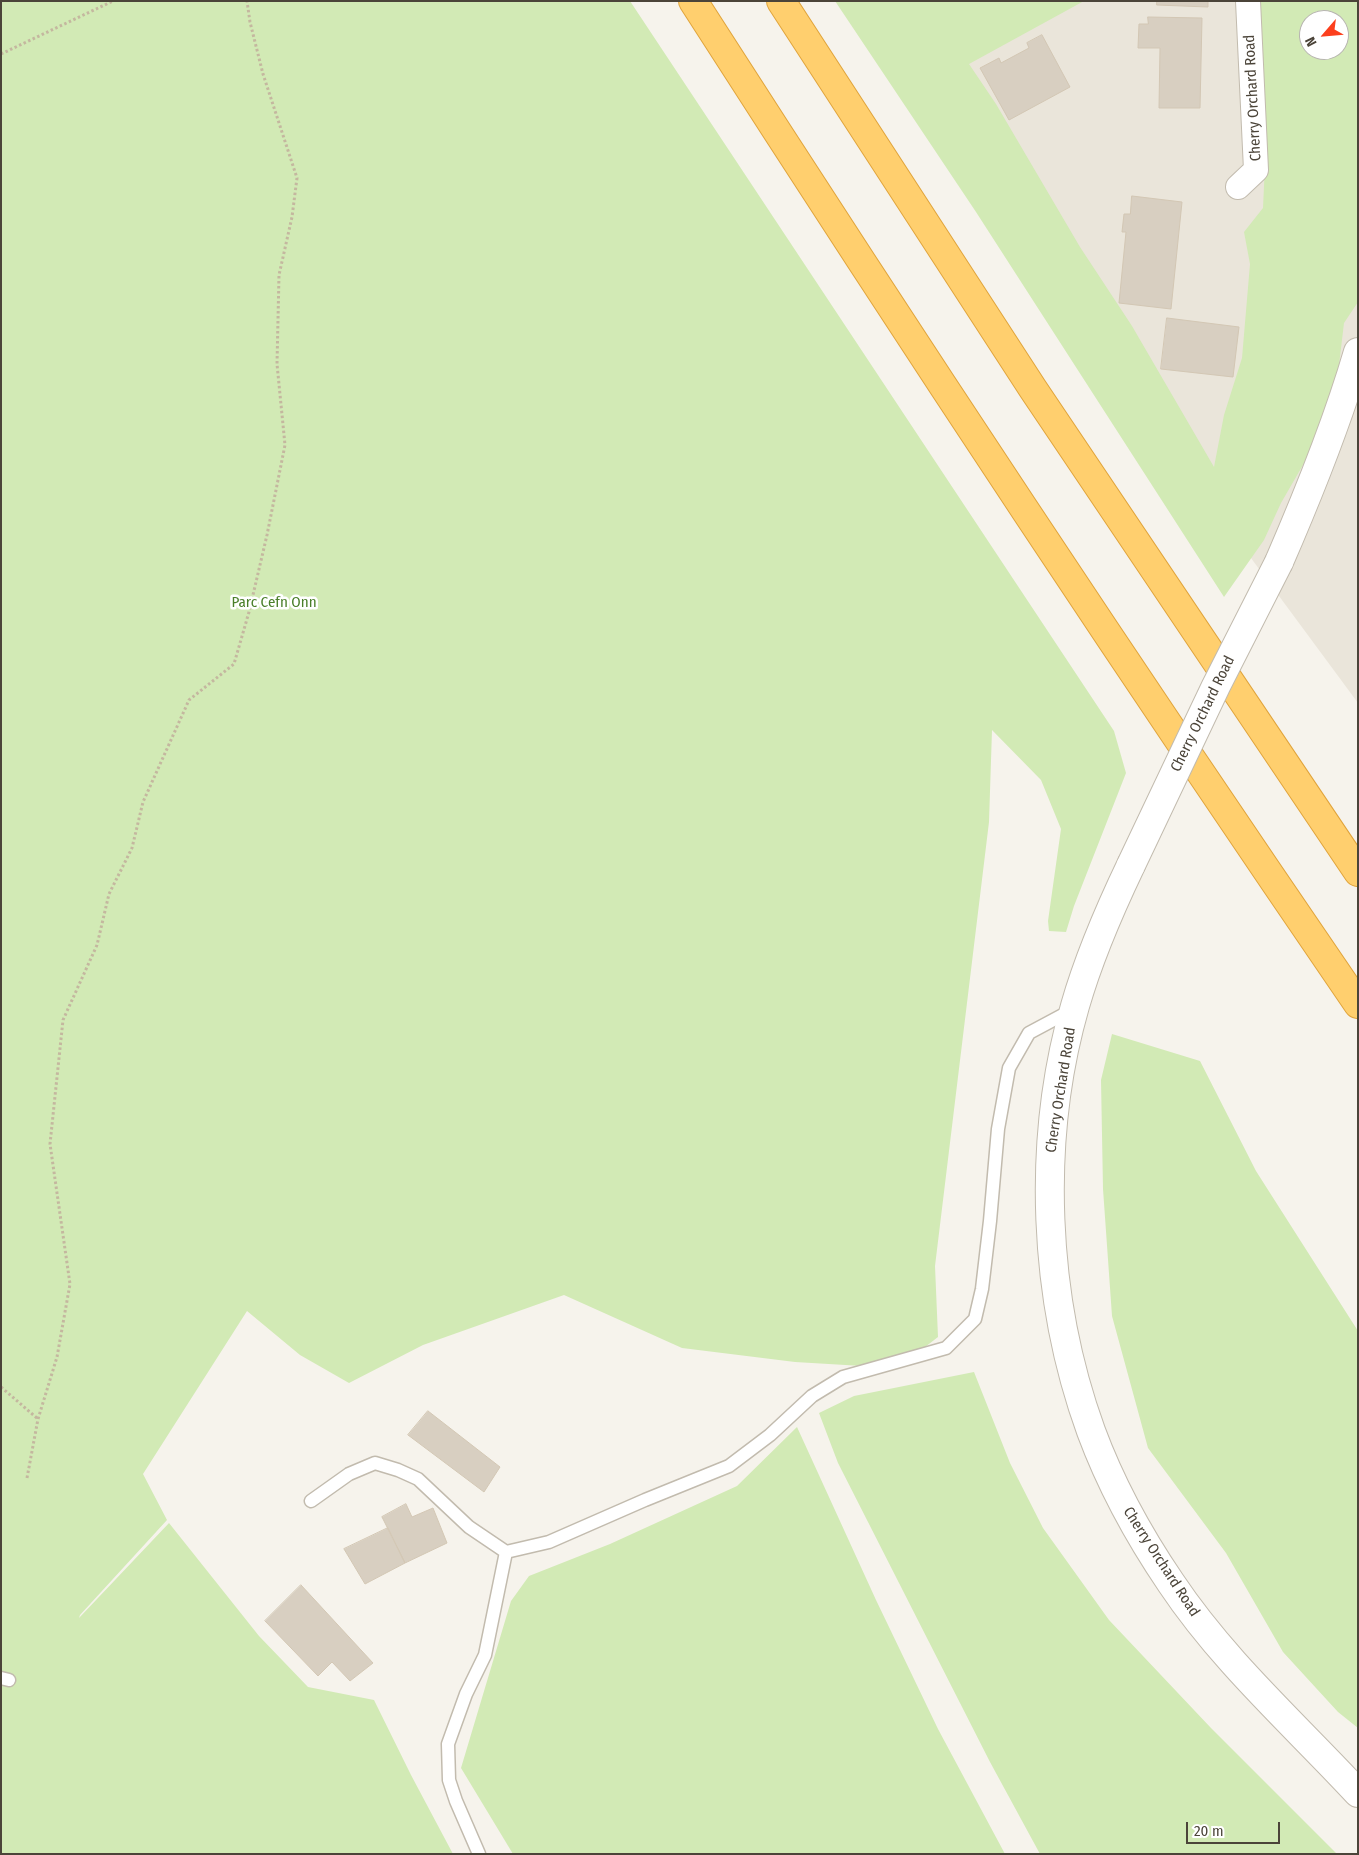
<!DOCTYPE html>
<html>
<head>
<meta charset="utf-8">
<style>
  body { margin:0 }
  #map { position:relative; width:1359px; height:1855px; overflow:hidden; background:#f6f3ec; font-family:"Fira Sans Condensed",sans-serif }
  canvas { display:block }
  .frame { position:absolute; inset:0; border:2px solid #4b4439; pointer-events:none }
  .north { position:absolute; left:1299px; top:10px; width:50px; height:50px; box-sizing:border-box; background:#fff; border:1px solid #b7b4b0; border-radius:50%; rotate:243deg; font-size:14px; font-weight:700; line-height:20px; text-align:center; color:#4b4439 }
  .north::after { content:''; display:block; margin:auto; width:18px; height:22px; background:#fc3f1d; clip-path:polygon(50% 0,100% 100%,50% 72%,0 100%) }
  .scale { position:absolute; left:1186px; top:1822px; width:94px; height:22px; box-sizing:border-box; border:2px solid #4b4439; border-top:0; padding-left:6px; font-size:15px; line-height:18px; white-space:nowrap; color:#4b4439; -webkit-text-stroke:4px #fff; paint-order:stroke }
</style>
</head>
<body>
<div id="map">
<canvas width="1359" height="1855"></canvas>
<div class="frame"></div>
<div class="north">N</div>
<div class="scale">20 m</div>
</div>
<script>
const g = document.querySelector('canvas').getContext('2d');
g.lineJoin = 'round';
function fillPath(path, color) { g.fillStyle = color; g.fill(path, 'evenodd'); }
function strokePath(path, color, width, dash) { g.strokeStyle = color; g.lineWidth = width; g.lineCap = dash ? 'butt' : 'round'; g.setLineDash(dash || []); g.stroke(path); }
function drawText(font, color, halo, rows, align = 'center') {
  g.font = font + ' "Fira Sans Condensed",sans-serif'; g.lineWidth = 5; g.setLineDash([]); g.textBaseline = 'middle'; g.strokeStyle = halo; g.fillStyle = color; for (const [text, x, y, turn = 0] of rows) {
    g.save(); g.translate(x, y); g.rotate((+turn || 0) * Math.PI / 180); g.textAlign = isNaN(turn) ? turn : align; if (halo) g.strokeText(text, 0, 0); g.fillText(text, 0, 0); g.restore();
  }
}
const residential = new Path2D(`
  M 1019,1 L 1358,1 L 1358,703 L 1186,470 L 912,62 ZM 1309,20 L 1339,20 L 1339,50 L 1309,50 Z`);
const green = new Path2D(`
  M 1,1 L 630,1 L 1114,731 L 1126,773 L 1074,906 L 1066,932 L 1049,931 L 1048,921 L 1061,829 L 1041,780 L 992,730 L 989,822 L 935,1266 L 938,1337 L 916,1354 L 879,1367 L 795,1362 L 682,1348 L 564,1295 L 423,1345 L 349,1383 L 300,1355 L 247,1311 L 143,1474 L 167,1520 L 80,1615 L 79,1618 L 169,1523 L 259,1636 L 308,1687 L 374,1700 L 411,1775 L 453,1854 L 1,1854 Z
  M 835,1 L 1084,1 L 969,64 L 996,104 L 1080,247 L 1132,326 L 1214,467 L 1224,415 L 1242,358 L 1250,264 L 1244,232 L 1263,208 L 1265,164 L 1254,1 L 1358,1 L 1358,302 L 1344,323 L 1339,365 L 1322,419 L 1307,458 L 1281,503 L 1264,540 L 1224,597 L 976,212 ZM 1309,20 L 1339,20 L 1339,50 L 1309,50 Z
  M 1112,1034 L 1200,1061 L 1256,1171 L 1358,1331 L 1358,1728 L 1338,1712 L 1283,1652 L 1226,1553 L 1148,1448 L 1112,1316 L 1103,1189 L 1101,1080 Z
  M 974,1372 L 1010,1463 L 1043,1528 L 1109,1620 L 1211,1728 L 1337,1854 L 1040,1854 L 990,1762 L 838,1463 L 819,1413 L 854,1396 Z
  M 797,1427 L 876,1600 L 938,1729 L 1005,1854 L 513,1854 L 461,1768 L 511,1601 L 529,1576 L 610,1544 L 737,1486 Z`);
const building = new Path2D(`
  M 1157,1 L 1208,1 L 1208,7 L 1157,5 Z
  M 1148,17 L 1202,18 L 1200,108 L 1159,108 L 1160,48 L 1138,48 L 1139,24 L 1148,24 Z
  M 1042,35 L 1070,87 L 1009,120 L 980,68 L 999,58 L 1001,63 L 1029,48 L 1027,43 Z
  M 1132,196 L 1182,202 L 1171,309 L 1119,303 L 1126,232 L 1122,232 L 1124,214 L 1130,214 Z
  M 1167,318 L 1239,327 L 1233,377 L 1161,369 Z
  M 428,1411 L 500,1467 L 484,1492 L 408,1435 Z
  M 406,1504 L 412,1517 L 433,1508 L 447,1543 L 405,1563 L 382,1517 Z
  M 388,1528 L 405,1563 L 365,1584 L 344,1549 Z
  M 301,1585 L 373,1663 L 350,1681 L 332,1662 L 318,1676 L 265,1621 Z`);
const path = new Path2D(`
  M 1,54 L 113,1
  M 1,1387 L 38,1419
  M 27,1478 L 38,1419 L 57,1357 L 70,1284 L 50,1144 L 63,1020 L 97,945 L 109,894 L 132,848 L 143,802 L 189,700 L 234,664 L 249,612 L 267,535 L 285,445 L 277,364 L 279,275 L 292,217 L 297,178 L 263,74 L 250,22 L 247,1`);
const service = new Path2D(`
  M 311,1501 L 349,1474 L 375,1463 L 398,1470 L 418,1479 L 469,1527 L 506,1552
  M 1,1678 L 9,1680
  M 479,1854 L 456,1801 L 449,1780 L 448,1744 L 466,1694 L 485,1655 L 506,1552 L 549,1542 L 645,1500 L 729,1466 L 770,1435 L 812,1396 L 843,1377 L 946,1348 L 975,1319 L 982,1289 L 990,1221 L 998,1129 L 1009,1068 L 1029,1033 L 1072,1010`);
const minor = new Path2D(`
  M 1238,187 L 1256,170 L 1248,1`);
const tertiary = new Path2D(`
  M 1279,562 C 1309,493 1337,424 1358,352
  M 1131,865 C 1109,911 1089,957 1075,1006 C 1036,1141 1043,1299 1091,1431 C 1111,1485 1139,1536 1171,1583 C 1223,1661 1294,1724 1358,1793`);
const motorway = new Path2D(`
  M 693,1 C 910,339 1131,673 1358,1004
  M 781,1 L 1033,389 L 1358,872`);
const tertiaryBridge = new Path2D(`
  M 1131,865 L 1216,686 L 1279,562`);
const streetNames = [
  ["Cherry Orchard Road",1253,98,-93],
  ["Cherry Orchard Road",1203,714,-64],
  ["Cherry Orchard Road",1061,1090,-81],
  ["Cherry Orchard Road",1161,1562,57]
];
const parkNames = [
  ["Parc Cefn Onn",274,603]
];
fillPath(residential, '#eae5da');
fillPath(green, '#d2eab5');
fillPath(building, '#d8cfc1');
strokePath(building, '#d3c7b4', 1);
strokePath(service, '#c2bbae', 15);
strokePath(minor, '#c2bbae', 26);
strokePath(tertiary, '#c2bbae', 30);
strokePath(motorway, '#e0a43c', 30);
strokePath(path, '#c4b79f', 3, [2.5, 2.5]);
strokePath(service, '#fff', 12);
strokePath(minor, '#fff', 24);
strokePath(tertiary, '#fff', 28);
strokePath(motorway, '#ffcf6e', 28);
strokePath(tertiaryBridge, '#c2bbae', 30, []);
strokePath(tertiaryBridge, '#fff', 28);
drawText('15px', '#4b4439', '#fff', streetNames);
drawText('15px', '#4a7f2a', '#fff', parkNames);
</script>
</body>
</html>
